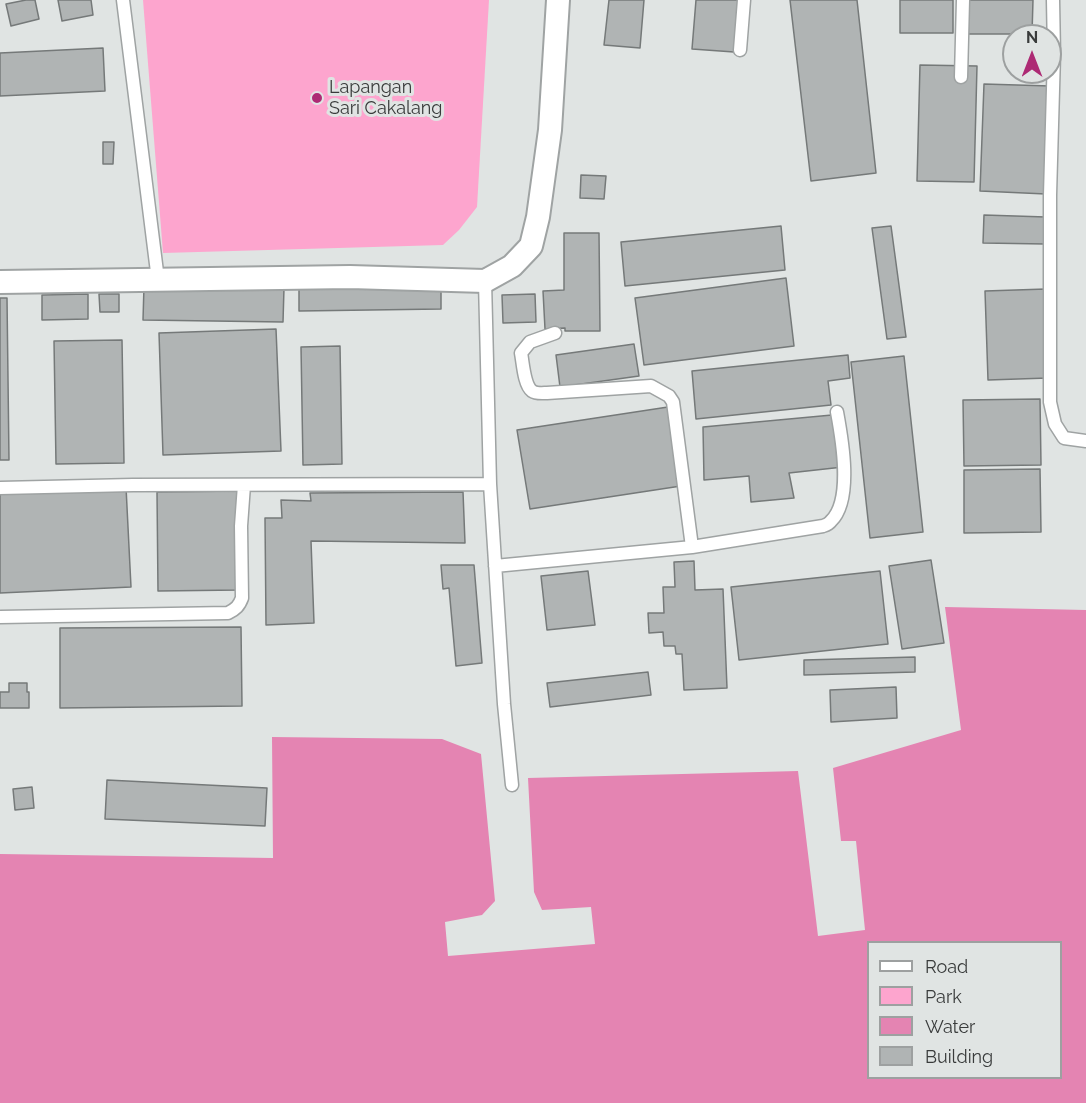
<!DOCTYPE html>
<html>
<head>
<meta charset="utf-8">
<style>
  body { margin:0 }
  #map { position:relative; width:1086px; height:1103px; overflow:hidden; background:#e0e4e3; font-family:Raleway,sans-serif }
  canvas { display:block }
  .legend { position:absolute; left:867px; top:941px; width:195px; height:138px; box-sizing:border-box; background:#e0e4e3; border:2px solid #9da0a0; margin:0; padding:8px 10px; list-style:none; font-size:18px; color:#393b3b }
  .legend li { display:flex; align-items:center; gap:12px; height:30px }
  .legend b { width:30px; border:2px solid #9da0a0 }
  .north { position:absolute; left:1002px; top:24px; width:60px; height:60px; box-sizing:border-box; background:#e0e4e3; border:2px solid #9da0a0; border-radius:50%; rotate:0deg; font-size:16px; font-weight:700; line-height:24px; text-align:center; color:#393b3b }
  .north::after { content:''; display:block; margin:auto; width:21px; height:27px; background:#ad2a74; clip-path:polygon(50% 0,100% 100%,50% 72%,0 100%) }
</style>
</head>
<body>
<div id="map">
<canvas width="1086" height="1103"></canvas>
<ul class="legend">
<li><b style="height:8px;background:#fff"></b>Road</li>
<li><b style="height:16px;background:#fda5ce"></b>Park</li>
<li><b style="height:16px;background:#e484b2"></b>Water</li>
<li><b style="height:16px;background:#b0b4b4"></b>Building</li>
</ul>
<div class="north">N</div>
</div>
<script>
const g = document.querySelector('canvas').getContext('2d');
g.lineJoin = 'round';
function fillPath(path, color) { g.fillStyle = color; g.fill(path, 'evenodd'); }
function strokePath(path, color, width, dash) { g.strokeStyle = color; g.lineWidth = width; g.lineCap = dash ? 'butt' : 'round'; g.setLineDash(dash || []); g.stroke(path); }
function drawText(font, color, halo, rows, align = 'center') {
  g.font = font + ' Raleway,sans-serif'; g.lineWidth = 6; g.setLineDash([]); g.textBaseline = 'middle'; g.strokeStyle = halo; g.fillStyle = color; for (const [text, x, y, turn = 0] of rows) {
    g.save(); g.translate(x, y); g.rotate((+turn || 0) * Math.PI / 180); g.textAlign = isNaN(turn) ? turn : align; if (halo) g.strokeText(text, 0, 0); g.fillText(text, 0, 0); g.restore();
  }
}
const green = new Path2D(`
  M 143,0 L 489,0 L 477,207 L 459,230 L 443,245 L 163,253 Z`);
const water = new Path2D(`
  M 945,607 L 1086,610 L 1086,1103 L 0,1103 L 0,854 L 273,858 L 272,737 L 442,739 L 481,754 L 495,901 L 482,915 L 445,922 L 448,956 L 595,944 L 591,907 L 542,910 L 534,892 L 528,778 L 798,771 L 818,936 L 865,930 L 856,841 L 841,841 L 833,768 L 961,730 ZM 868,942 L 1060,942 L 1060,1078 L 868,1078 Z`);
const building = new Path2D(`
  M 26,0 L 35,0 L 39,19 L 11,26 L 6,4 Z
  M 58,0 L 91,0 L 93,15 L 62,21 Z
  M 609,0 L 644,0 L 640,48 L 604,45 Z
  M 696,0 L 738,0 L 734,52 L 692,49 Z
  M 790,0 L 857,0 L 876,173 L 811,181 Z
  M 900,0 L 953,0 L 953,33 L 900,33 Z
  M 967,0 L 1033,0 L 1032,34 L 967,34 Z
  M 103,48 L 105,91 L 0,96 L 0,53 Z
  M 920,65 L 977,66 L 974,182 L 917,181 Z
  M 984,84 L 1050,86 L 1046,194 L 980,191 Z
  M 103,142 L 114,142 L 113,164 L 103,164 Z
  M 581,175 L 606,176 L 604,199 L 580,198 Z
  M 984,215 L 1046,217 L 1045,244 L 983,243 Z
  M 781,226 L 785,270 L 625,286 L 621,242 Z
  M 891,226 L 906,337 L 887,339 L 872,228 Z
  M 564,233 L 599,233 L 600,331 L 565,331 L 565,328 L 545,329 L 543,291 L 564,290 Z
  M 786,278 L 794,346 L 644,365 L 635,298 Z
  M 441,285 L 441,309 L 299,311 L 299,287 Z
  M 144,286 L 284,288 L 283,322 L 143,320 Z
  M 1046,289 L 1048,378 L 988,380 L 985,291 Z
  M 88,294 L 88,319 L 42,320 L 42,295 Z
  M 99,294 L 119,294 L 119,312 L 100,312 Z
  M 535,294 L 536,322 L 503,323 L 502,295 Z
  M 0,298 L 7,298 L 9,460 L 0,460 Z
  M 276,329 L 281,451 L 163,455 L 159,333 Z
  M 122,340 L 124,463 L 56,464 L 54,341 Z
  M 634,344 L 639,376 L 560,387 L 556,355 Z
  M 340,346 L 342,464 L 303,465 L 301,347 Z
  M 848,355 L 850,378 L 828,381 L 831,405 L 696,419 L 692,371 Z
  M 904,356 L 923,532 L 870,538 L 851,362 Z
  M 1040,399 L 1041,465 L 964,466 L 963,400 Z
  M 668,407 L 681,486 L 530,509 L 517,430 Z
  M 832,415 L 843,467 L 789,473 L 794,498 L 751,502 L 749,476 L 704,480 L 703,427 Z
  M 1040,469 L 1041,532 L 964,533 L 964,470 Z
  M 126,487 L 131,587 L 0,593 L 0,492 Z
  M 238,491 L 239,590 L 158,591 L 157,492 Z
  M 463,492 L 465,543 L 311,541 L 314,623 L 266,625 L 265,518 L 282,518 L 281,500 L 311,501 L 310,493 Z
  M 931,560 L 944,643 L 902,649 L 889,566 Z
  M 694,561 L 695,590 L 723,589 L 727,688 L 684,690 L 682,654 L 676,654 L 675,646 L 664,646 L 663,632 L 649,633 L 648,613 L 664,613 L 663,587 L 675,587 L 674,562 Z
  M 441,565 L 474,565 L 482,663 L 456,666 L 449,588 L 443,589 Z
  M 588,571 L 595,625 L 547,630 L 541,576 Z
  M 880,571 L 888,644 L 739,660 L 731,587 Z
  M 241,627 L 242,706 L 60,708 L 60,628 Z
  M 915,657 L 915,672 L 804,675 L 804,660 Z
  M 648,672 L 651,695 L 550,707 L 547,683 Z
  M 9,683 L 27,683 L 27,692 L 29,692 L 29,708 L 0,708 L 0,692 L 9,692 Z
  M 896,687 L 897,718 L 831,722 L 830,690 Z
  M 107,780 L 267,788 L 265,826 L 105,819 Z
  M 32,787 L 34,808 L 15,810 L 13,789 Z`);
const service = new Path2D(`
  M 123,0 L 158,280
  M 1053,0 L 1054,54 L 1050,195 L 1050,402 L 1055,424 L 1064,438 L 1086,441
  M 740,50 L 744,0
  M 961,77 L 963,0
  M 485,281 L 490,484 L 504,704 L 512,785
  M 555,333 L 530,342 L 521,353 C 523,363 524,385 532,391 C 536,394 543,393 547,393 L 651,386 L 669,396 L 673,402 L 692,547
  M 0,488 L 133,485 L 490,484
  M 495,566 L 692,547 L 823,526 C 826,525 829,524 831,521 C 853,500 842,439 837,412
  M 0,617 L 228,613 C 236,609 239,606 242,598 L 241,526 L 244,485`);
const minor = new Path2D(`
  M 0,282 L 350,277 L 485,281 L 512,266 L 531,246 L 538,217 L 550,130 L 558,0`);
const markers = [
  [317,98,6,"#ad2a74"]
];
const poiNames = [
  ["Lapangan",329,88],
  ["Sari Cakalang",329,109]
];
fillPath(green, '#fda5ce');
fillPath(water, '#e484b2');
fillPath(building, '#b0b4b4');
strokePath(building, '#757979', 1.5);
strokePath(service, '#9fa3a3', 15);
strokePath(minor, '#9fa3a3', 26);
strokePath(service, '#fff', 12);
strokePath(minor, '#fff', 22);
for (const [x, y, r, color] of markers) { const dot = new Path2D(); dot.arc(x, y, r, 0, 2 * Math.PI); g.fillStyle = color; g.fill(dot); strokePath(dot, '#e0e4e3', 2); }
drawText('18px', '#393b3b', '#e0e4e3', poiNames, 'left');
</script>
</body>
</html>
